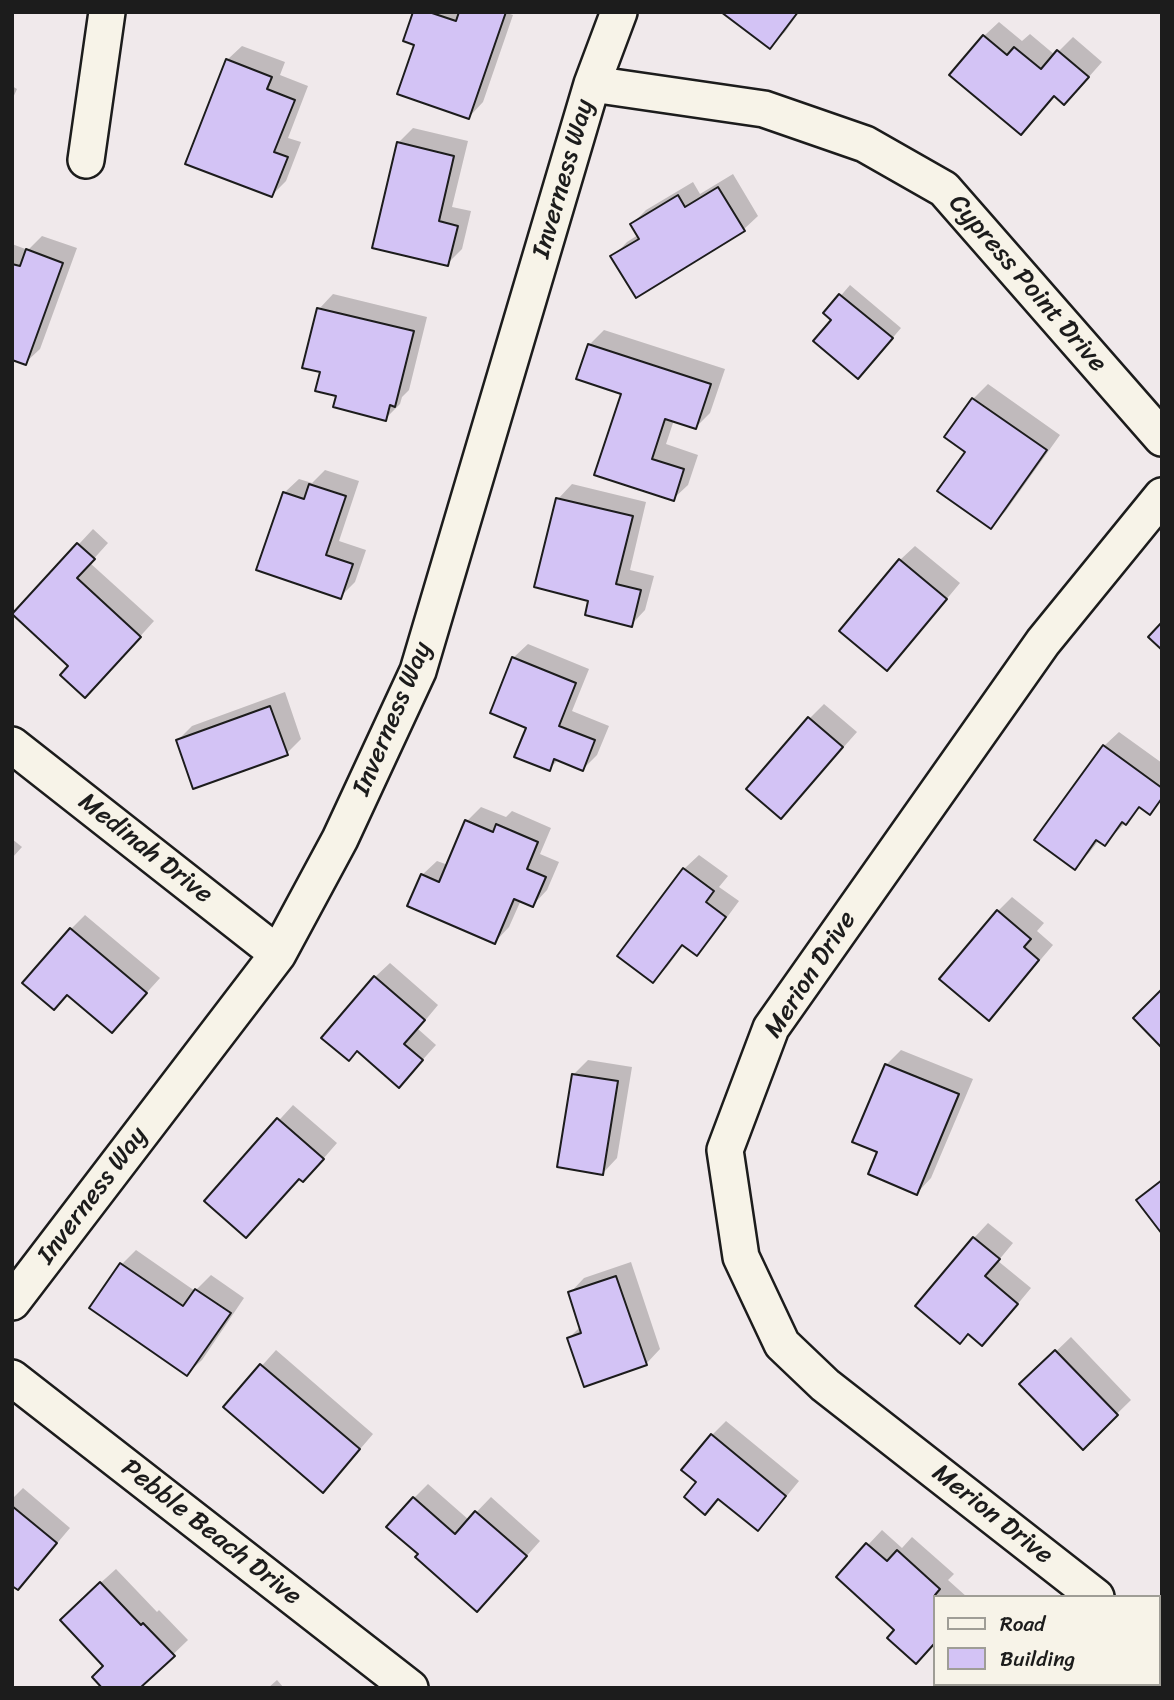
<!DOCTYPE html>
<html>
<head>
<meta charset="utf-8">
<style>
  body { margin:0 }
  #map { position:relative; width:1174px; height:1700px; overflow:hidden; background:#f0e9eb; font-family:Sriracha,sans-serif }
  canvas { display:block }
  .frame { position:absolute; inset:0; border:14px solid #1c1c1c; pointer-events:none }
  .legend { position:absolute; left:933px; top:1595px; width:228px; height:91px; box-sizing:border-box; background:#f7f3e8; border:2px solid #9f9d96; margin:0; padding:9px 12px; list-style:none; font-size:21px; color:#1c1c1c }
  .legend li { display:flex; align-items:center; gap:14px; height:35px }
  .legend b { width:35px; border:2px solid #9f9d96 }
</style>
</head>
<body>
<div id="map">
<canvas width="1174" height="1700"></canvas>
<div class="frame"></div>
<ul class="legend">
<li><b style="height:9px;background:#f7f3e8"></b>Road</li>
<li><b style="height:19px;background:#d3c3f5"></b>Building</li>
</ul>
</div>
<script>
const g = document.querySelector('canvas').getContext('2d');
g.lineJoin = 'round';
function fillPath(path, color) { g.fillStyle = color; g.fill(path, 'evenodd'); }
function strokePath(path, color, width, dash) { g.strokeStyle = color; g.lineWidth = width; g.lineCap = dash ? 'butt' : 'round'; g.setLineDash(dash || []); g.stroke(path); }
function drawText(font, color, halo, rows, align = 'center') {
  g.font = font + ' Sriracha,sans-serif'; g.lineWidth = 5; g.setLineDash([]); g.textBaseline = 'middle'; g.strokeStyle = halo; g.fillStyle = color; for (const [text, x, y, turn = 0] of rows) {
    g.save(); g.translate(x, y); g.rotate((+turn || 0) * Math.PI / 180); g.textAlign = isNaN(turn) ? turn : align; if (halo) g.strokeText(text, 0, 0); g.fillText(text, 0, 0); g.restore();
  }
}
const shadow = new Path2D(`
  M 414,12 L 504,12 L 513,15 L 483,102 L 469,117 L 416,44 Z
  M 724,12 L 799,12 L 785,32 L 770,46 Z
  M 999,22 L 1022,41 L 1030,34 L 1055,55 L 1073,37 L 1102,62 L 1079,88 L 1055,95 L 1020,133 L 984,36 Z
  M 242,46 L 285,62 L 280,75 L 308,86 L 288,138 L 301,142 L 286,181 L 272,195 L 227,60 Z
  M 12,86 L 17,89 L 12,100 Z
  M 413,128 L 468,141 L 452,207 L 471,211 L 462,249 L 447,264 L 398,143 Z
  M 733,174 L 758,216 L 743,230 L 613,257 L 627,242 L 638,235 L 632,224 L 646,210 L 693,182 L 700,194 Z
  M 42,236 L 77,248 L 40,349 L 25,363 L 12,359 L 12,244 L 28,250 Z
  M 850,285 L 901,328 L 868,367 L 834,319 L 826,313 Z
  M 333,294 L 427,317 L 409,390 L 402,397 L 400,404 L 385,419 L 338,395 L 322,371 L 319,309 Z
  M 604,330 L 725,369 L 710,413 L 696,427 L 674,420 L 666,444 L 698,455 L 688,485 L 673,499 L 597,474 L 624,393 L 589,345 Z
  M 988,384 L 1060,435 L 1005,512 L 990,526 L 967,452 L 946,437 L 973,399 Z
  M 325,470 L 359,481 L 339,541 L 366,550 L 355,582 L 340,597 L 284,493 L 299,479 L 312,483 Z
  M 572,484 L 646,502 L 630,570 L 654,576 L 645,610 L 631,625 L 590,599 L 558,499 Z
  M 93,529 L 108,543 L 90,563 L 154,621 L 99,682 L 71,666 L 14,614 Z
  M 915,546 L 960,583 L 901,654 L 887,669 L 841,631 L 900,560 Z
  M 528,644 L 589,669 L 572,711 L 609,726 L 597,755 L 583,769 L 559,759 L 549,769 L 528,727 L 513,658 Z
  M 285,692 L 301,739 L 287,753 L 178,740 L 192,726 Z
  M 824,704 L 857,732 L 795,802 L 748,789 L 810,718 Z
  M 1119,732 L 1162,763 L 1162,800 L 1150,812 L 1141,806 L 1105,844 L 1099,840 L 1089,853 L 1074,867 L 1104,746 Z
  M 481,807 L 506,817 L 512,811 L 551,828 L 540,854 L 559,862 L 547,890 L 533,905 L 521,900 L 509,927 L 495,942 L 422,875 L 437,861 L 448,865 L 467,821 Z
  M 12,839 L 22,847 L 12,858 Z
  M 699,855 L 728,876 L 719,887 L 739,901 L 711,939 L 697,953 L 684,944 L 667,967 L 653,981 L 619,956 L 684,869 Z
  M 1012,897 L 1044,923 L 1037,931 L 1053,945 L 1003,1004 L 998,911 Z
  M 85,915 L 160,978 L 112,1031 L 71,929 Z
  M 390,963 L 438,1005 L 418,1029 L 436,1045 L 399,1086 L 375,977 Z
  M 901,1050 L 973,1079 L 931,1178 L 917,1193 L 879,1151 L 855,1141 L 886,1065 Z
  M 588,1060 L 632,1067 L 617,1158 L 603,1173 L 574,1074 Z
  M 293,1105 L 337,1143 L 317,1166 L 300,1178 L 206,1200 Z
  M 988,1223 L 1013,1243 L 998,1261 L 1031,1288 L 997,1329 L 982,1344 L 974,1238 Z
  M 136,1250 L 195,1291 L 211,1275 L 244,1298 L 202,1360 L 187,1374 L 91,1308 L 122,1264 Z
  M 631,1262 L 660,1349 L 646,1364 L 569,1338 L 581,1326 L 570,1293 L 584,1278 Z
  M 1071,1337 L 1131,1400 L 1083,1447 L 1022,1384 Z
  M 276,1350 L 373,1434 L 337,1476 L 225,1407 Z
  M 726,1421 L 799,1481 L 772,1514 L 757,1529 L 720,1498 L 705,1512 L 698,1482 L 712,1435 Z
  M 428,1484 L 469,1520 L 491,1497 L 540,1541 L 492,1595 L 420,1554 L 414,1498 Z
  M 23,1488 L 70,1528 L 32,1573 L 17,1588 L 12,1583 L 12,1499 Z
  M 882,1530 L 902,1548 L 912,1537 L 954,1574 L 948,1580 L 967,1597 L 934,1597 L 934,1643 L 916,1662 L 896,1629 L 838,1577 Z
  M 116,1569 L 157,1612 L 159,1610 L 188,1640 L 138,1688 L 105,1666 L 76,1605 Z
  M 277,1680 L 284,1688 L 268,1688 Z
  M 1030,1684 L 1085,1684 L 1090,1688 L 1027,1688 Z`);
const building = new Path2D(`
  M 413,12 L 429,12 L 456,21 L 459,12 L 506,12 L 469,119 L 397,94 L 414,45 L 403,41 Z
  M 721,12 L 798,12 L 770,49 Z
  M 983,35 L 1007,55 L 1014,47 L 1041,69 L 1057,50 L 1089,77 L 1064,105 L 1054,96 L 1021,135 L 949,75 Z
  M 226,59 L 272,77 L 267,89 L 295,100 L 274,152 L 288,157 L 272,197 L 185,164 Z
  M 397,142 L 454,156 L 439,221 L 458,226 L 448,266 L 372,248 Z
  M 718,187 L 745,231 L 636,298 L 610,256 L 639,239 L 630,224 L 678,195 L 685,207 Z
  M 26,249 L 63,263 L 26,365 L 12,360 L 12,264 L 20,266 Z
  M 839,294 L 893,338 L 858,379 L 813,341 L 831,320 L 823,313 Z
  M 317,308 L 414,331 L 395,407 L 390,405 L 386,421 L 333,407 L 336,396 L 315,391 L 320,372 L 302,368 Z
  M 588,344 L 711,384 L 696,429 L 665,419 L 652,459 L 684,469 L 674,501 L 594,475 L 621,394 L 576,379 Z
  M 972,398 L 1047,450 L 991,529 L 937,491 L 965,452 L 944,437 Z
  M 309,484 L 346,496 L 326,555 L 353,564 L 341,599 L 256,570 L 283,492 L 304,499 Z
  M 556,498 L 633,516 L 616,584 L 641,590 L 632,627 L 585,615 L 588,601 L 534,587 Z
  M 77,543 L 95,559 L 77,578 L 141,637 L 85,698 L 60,675 L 68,666 L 12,614 Z
  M 899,559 L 947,599 L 887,671 L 839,631 Z
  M 1162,622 L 1162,650 L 1148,637 Z
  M 512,657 L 576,683 L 559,726 L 595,740 L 583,771 L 554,759 L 550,771 L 514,757 L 526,728 L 490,713 Z
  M 270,706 L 288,755 L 193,789 L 176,740 Z
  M 808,717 L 843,747 L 781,819 L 746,789 Z
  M 1103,745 L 1162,788 L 1162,798 L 1150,815 L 1139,807 L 1126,825 L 1122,822 L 1105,846 L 1096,840 L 1075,870 L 1034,840 Z
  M 465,820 L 493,832 L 496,824 L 538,842 L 527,869 L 546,877 L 533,907 L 514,899 L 495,944 L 407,906 L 421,874 L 439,882 Z
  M 683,868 L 714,891 L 706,902 L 726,917 L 697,956 L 682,945 L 653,983 L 617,956 Z
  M 997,910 L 1031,939 L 1024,947 L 1039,960 L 989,1021 L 939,979 Z
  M 70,928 L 147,993 L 112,1033 L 67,995 L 54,1010 L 22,983 Z
  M 374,976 L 425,1020 L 404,1044 L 423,1060 L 399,1088 L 357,1051 L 349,1061 L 321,1038 Z
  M 1162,989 L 1162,1048 L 1133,1018 Z
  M 885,1064 L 959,1094 L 917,1195 L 868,1174 L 877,1152 L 852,1142 Z
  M 572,1074 L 618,1081 L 603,1175 L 557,1167 Z
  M 277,1118 L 324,1159 L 303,1182 L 299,1179 L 246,1238 L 204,1201 Z
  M 1162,1180 L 1162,1234 L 1136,1200 Z
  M 973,1237 L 1000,1259 L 985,1276 L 1018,1304 L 982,1346 L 968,1334 L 960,1344 L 915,1306 Z
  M 120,1263 L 183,1306 L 195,1289 L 231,1313 L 187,1376 L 89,1308 Z
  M 616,1276 L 647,1365 L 584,1387 L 567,1338 L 581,1333 L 568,1292 Z
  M 1055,1350 L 1118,1415 L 1083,1450 L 1019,1384 Z
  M 260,1364 L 360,1449 L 323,1493 L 223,1407 Z
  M 711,1434 L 786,1496 L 758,1531 L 718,1499 L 705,1515 L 684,1497 L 696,1482 L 681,1470 Z
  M 413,1497 L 455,1534 L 475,1511 L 527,1556 L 477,1612 L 415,1557 L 418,1554 L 386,1527 Z
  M 12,1506 L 57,1543 L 18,1590 L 12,1586 Z
  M 866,1543 L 887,1561 L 897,1550 L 940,1589 L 935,1595 L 937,1597 L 934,1597 L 934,1644 L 916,1664 L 887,1638 L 894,1630 L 836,1577 Z
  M 100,1582 L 141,1625 L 143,1623 L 175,1656 L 140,1688 L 102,1688 L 92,1677 L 103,1666 L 60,1620 Z`);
const minor = new Path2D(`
  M 592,84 L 764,109 L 865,144 L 944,189 L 1162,438
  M 86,160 L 107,12
  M 12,745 L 278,954
  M 12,1302 L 278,954 L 340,839 L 418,671 L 592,84 L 619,12
  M 12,1378 L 410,1688
  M 1096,1597 L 825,1385 L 782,1344 L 741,1257 L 725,1150 L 771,1028 L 1043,642 L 1162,496
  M 1158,1645 L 1162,1648`);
const streetNames = [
  ["Inverness Way",564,179,-74],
  ["Cypress Point Drive",1027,284,49],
  ["Inverness Way",393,719,-67],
  ["Medinah Drive",145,849,38],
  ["Merion Drive",811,975,-57],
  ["Inverness Way",93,1196,-53],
  ["Merion Drive",992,1515,38],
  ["Pebble Beach Drive",211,1533,38]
];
fillPath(shadow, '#0003');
fillPath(building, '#d3c3f5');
strokePath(building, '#1c1c1c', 2);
strokePath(minor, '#1c1c1c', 40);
strokePath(minor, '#f7f3e8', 35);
drawText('26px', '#1c1c1c', '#f7f3e8', streetNames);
</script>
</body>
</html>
